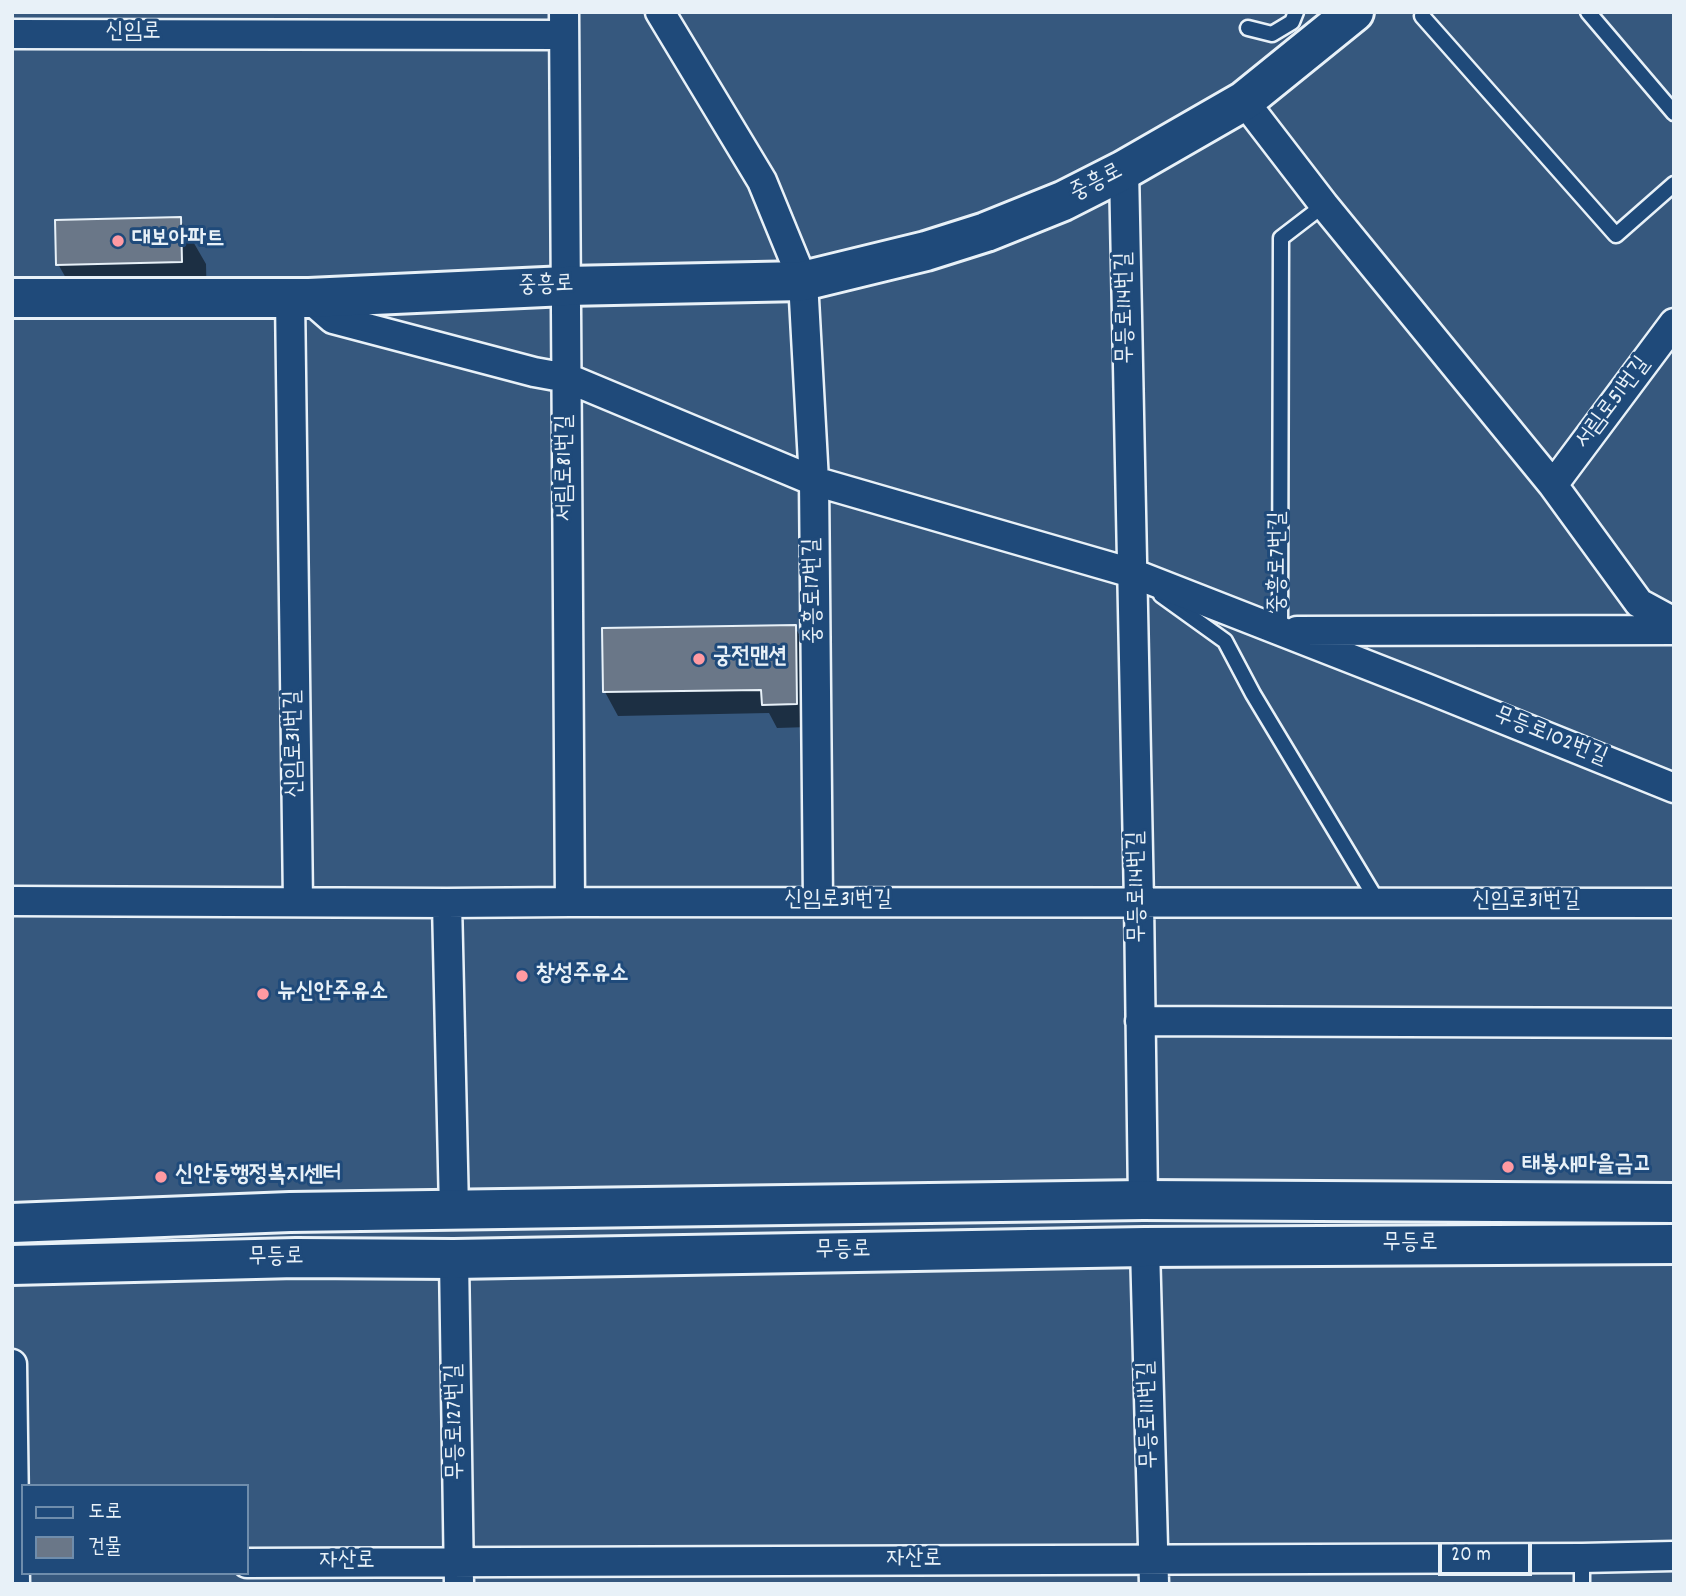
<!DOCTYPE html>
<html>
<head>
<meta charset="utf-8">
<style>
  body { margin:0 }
  #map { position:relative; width:1686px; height:1596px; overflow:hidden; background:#36587e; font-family:Dekko,"Poor Story",sans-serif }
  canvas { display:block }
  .frame { position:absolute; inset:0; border:14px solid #e8f1f8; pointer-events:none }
  .legend { position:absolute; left:21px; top:1484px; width:228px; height:91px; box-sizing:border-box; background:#1f4a7a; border:2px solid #6f8dac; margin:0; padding:9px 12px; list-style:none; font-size:21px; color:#e8f1f8 }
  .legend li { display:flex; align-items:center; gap:14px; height:35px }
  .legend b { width:35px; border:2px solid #6f8dac }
  .scale { position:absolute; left:1438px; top:1544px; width:94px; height:32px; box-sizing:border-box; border:4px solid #e8f1f8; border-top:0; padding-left:9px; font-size:21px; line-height:24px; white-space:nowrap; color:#e8f1f8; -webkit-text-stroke:5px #1f4a7a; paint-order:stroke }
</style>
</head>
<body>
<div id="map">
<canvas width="1686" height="1596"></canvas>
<div class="frame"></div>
<ul class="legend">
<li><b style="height:9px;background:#1f4a7a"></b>도로</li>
<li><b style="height:19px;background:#6a7788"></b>건물</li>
</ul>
<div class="scale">20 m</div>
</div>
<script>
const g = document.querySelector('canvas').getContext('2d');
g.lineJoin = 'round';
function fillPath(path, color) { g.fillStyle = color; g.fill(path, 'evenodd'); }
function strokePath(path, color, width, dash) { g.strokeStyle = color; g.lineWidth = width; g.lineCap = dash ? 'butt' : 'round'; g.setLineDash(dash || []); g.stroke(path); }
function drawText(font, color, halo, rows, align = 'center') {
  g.font = font + ' Dekko,"Poor Story",sans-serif'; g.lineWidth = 6; g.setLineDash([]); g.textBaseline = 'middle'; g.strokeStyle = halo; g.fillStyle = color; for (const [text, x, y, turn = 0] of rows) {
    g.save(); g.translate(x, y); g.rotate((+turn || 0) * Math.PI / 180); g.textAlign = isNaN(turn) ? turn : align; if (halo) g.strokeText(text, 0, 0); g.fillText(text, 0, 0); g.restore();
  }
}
const shadow = new Path2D(`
  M 180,219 L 206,264 L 207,307 L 84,310 L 58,264 Z
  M 795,627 L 808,651 L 809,727 L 777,728 L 769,713 L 618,716 L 605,692 Z`);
const building = new Path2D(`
  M 181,217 L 182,262 L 56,265 L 55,220 Z
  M 796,625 L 797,704 L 762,705 L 761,690 L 603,692 L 602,628 Z`);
const lane = new Path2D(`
  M 1588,12 L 1674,113
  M 1422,16 L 1616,235 L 1674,184
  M 1248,28 L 1272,34 L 1292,22 L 1296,12
  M 1161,595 L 1225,641 L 1253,694 L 1378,902
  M 1280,631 L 1281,238 L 1324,205
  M 1582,1584 L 1582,1558`);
const street = new Path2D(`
  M 564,12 L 570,902
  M 660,12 L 762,181 L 803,281 L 814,481 L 818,902
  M 12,34 L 564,35
  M 1244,101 L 1324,205 L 1553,485 L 1639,603 L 1674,622
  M 1124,170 L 1139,902 L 1143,1200
  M 290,297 L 298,902
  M 309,298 L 333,319 L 534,372 L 567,378 L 814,481 L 1132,573 L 1426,688 L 1674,788
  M 1553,485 L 1674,323
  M 1297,631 L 1674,630
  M 12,901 L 447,903 L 570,902 L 1674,903
  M 447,903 L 454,1210
  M 1140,1021 L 1674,1023
  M 1145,1247 L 1154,1584
  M 454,1259 L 459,1584
  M 12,1364 L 15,1584
  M 247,1563 L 1582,1558 L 1674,1556`);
const secondary = new Path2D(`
  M 12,298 L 309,298 L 566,286 L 803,281 L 926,251 L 986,232 L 1063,201 L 1124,170 L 1244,101 L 1354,12
  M 12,1223 L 290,1212 L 1143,1200 L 1674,1203
  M 12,1265 L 296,1258 L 454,1259 L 1145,1247 L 1674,1244`);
const markers = [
  [118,241,7,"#ff9aa2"],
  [699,659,7,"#ff9aa2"],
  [522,976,7,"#ff9aa2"],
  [263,994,7,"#ff9aa2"],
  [1508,1167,7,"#ff9aa2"],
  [161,1177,7,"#ff9aa2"]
];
const streetNames = [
  ["신임로",133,34],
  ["중흥로",1097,184,-27],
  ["중흥로",546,287,-2],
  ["무등로114번길",1127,308,-91],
  ["서림로51번길",1614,404,-53],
  ["서림로81번길",567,468,-90],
  ["중흥로7번길",1280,562,-90],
  ["중흥로17번길",815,591,-91],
  ["무등로102번길",1550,738,22],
  ["신임로31번길",296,744,-91],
  ["무등로114번길",1139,887,-91],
  ["신임로31번길",838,902],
  ["신임로31번길",1526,903],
  ["무등로",1410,1245],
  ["무등로",843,1252,-1],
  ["무등로",276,1259,-1],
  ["무등로111번길",1150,1415,-92],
  ["무등로127번길",457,1422,-91],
  ["자산로",914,1561],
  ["자산로",347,1563]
];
const poiNames = [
  ["대보아파트",132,241],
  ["궁전맨션",713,659],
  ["창성주유소",536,976],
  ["뉴신안주유소",277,994],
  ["태봉새마을금고",1522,1167],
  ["신안동행정복지센터",175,1177]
];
fillPath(shadow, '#0007');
fillPath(building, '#6a7788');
strokePath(building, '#e8f1f8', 2);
strokePath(lane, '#e8f1f8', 19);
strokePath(street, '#e8f1f8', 33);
strokePath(secondary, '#e8f1f8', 44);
strokePath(lane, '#1f4a7a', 14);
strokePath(street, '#1f4a7a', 28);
strokePath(secondary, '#1f4a7a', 38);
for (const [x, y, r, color] of markers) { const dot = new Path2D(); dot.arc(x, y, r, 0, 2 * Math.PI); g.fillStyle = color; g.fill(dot); strokePath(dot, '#1f4a7a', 2.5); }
drawText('23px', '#e8f1f8', '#1f4a7a', streetNames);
drawText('bold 23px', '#e8f1f8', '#1f4a7a', poiNames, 'left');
</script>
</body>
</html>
